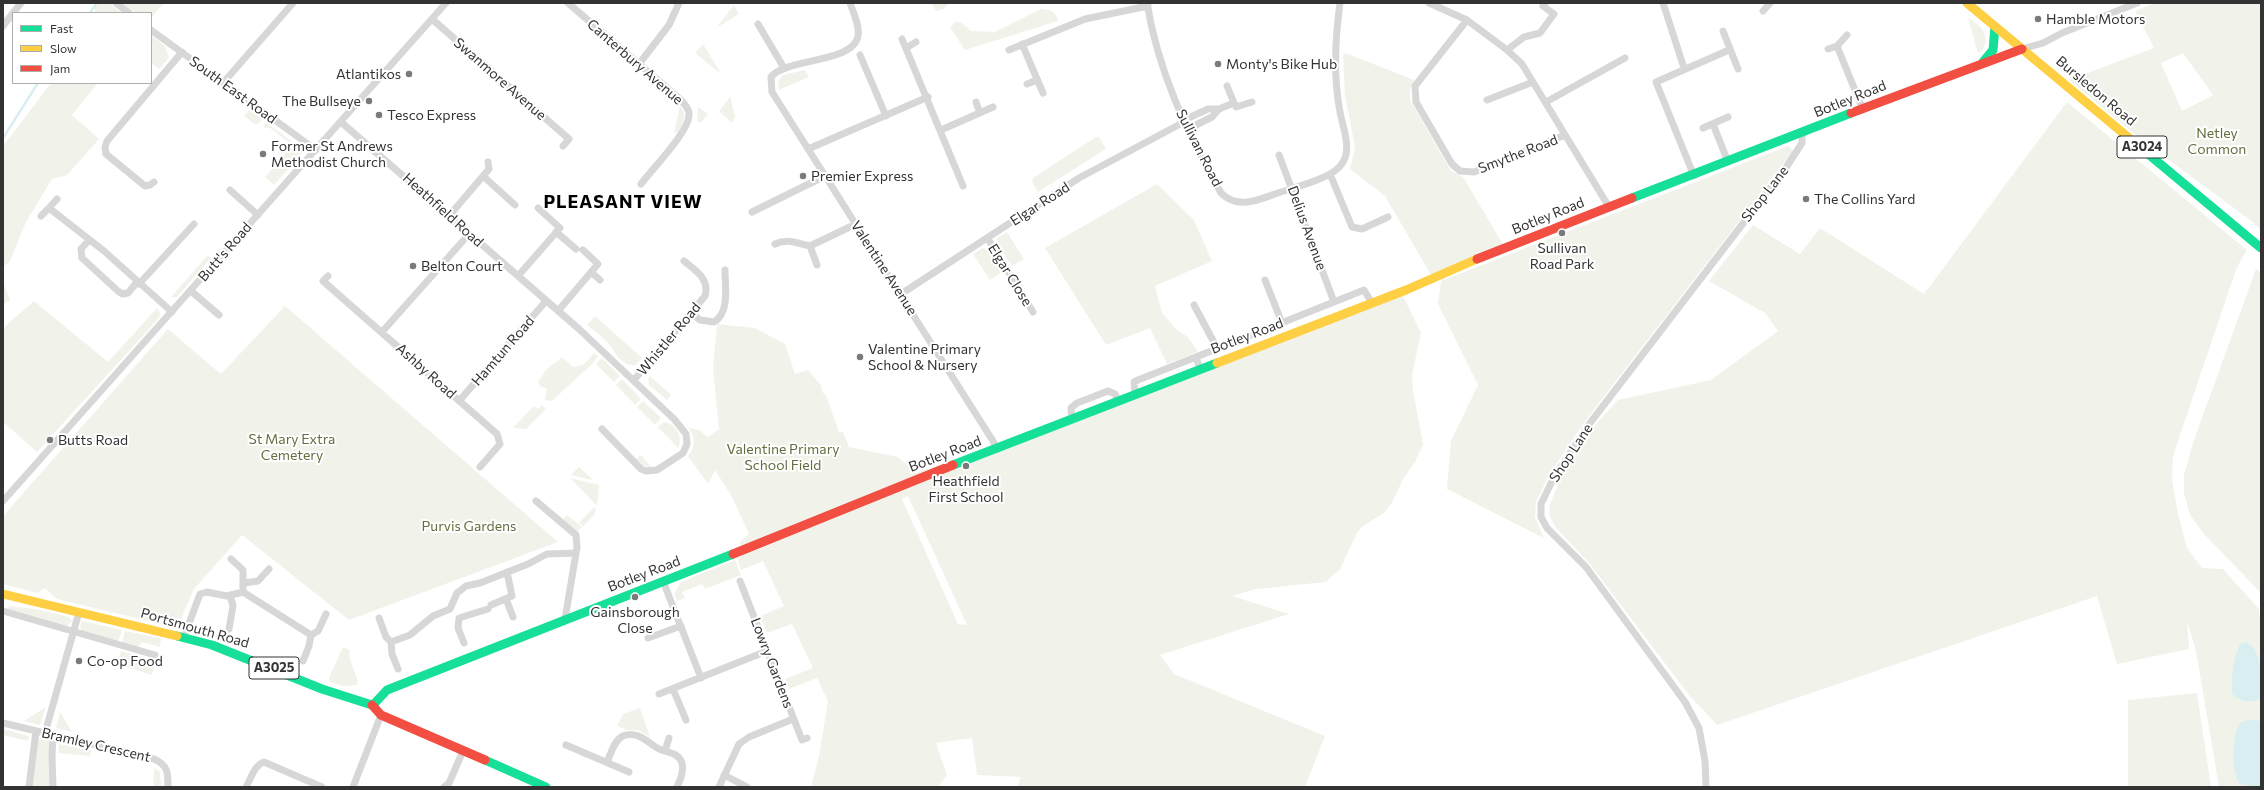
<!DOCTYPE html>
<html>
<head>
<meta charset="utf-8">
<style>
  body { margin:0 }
  #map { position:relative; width:2264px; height:790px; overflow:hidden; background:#fff; font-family:Commissioner,sans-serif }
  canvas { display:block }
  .frame { position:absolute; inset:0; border:4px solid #333; pointer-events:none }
  .legend { position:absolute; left:12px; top:12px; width:140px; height:72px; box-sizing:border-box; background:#fff; border:1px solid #adadad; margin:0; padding:5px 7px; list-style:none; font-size:12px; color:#333 }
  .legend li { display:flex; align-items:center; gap:8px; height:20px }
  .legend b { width:20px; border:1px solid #adadad }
</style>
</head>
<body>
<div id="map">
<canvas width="2264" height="790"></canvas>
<div class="frame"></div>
<ul class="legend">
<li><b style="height:5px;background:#16e098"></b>Fast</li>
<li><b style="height:5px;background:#ffcf43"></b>Slow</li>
<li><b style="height:5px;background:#f24e42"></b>Jam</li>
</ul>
</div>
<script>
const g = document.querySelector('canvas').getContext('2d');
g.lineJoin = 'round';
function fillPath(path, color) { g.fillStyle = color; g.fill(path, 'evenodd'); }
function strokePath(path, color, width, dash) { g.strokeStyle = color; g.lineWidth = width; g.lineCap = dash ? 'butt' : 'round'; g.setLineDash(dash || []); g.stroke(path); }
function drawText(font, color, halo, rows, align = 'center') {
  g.font = font + ' Commissioner,sans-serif'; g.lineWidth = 4; g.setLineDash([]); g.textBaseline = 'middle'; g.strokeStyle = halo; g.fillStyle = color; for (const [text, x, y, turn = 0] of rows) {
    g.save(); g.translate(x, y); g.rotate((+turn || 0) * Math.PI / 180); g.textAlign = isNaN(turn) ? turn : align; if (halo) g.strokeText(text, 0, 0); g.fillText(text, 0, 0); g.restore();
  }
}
const green = new Path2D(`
  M 95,3 L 109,3 L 122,13 L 95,13 Z
  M 122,3 L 164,3 L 151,18 L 151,13 L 136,13 Z
  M 931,3 L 949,3 L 944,9 L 936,11 Z
  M 2155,3 L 2261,3 L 2261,230 L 2250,220 L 2142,140 L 2069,80 L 2154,48 L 2135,11 ZM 2183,53 L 2213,95 L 2182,111 L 2161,63 Z
  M 734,5 L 739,14 L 716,28 Z
  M 1041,9 C 1052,10 1056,11 1058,21 L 965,50 L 950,27 L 955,22 L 961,22 L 971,31 L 995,32 Z
  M 1968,18 C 1981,26 1991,34 1983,50 L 1978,53 Z
  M 151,35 L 165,46 L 169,58 L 159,69 L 151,63 Z
  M 703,44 L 721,74 L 695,53 Z
  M 1343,54 L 1348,54 L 1414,80 L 1410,89 L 1410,100 L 1451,171 L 1463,177 L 1504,246 L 1431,275 L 1385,196 L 1350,169 L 1355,147 L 1345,96 Z
  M 805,70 L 809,77 L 779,90 L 778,81 L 783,75 Z
  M 51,83 L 98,83 L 72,115 L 99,139 L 67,175 L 52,179 L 26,222 L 10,261 L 3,267 L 3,146 Z
  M 730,97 L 735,116 L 732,123 L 719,111 Z
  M 2067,102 L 2247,250 L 2237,267 L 2181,432 L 2173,457 L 2172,480 L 2178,514 L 2187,548 L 2202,568 L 2223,569 L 2259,609 L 2261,631 L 2261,787 L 2219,787 L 2196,651 L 2187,621 L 2189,649 L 2117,664 L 2097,596 L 1717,725 L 1689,695 L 1589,563 L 1556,528 L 1550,517 L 1549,507 L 1559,482 L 1595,425 L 1618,400 L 1711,380 L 1778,331 L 1765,313 L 1709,281 L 1753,225 L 1800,254 L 1820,228 L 1924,294 Z
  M 680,106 C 688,114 683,122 679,131 L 674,133 Z
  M 698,107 L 708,114 L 701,123 L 697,121 Z
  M 249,110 L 262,119 L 258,124 L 253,123 L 244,116 Z
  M 266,122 L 303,150 L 300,156 L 274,185 L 265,177 L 283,157 L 291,144 L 270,128 L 264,128 Z
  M 1096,137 L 1099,137 L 1106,149 L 1038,192 L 1032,182 L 1033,178 Z
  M 1788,146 L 1793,151 L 1586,420 L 1549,475 L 1536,502 L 1535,517 L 1544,538 L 1447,489 L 1451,441 L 1478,385 L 1438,304 L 1441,281 Z
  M 1157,184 L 1194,220 L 1212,261 L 1155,286 L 1162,313 L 1177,330 L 1188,337 L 1198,352 L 1167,364 L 1150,328 L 1106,345 L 1045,248 Z
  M 1007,232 L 1024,259 L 1012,266 L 997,242 L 997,238 Z
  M 983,248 L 988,250 L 1002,272 L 990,280 L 973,254 Z
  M 208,255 L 211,258 L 177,297 L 171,297 Z
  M 2256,269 L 2261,272 L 2261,593 L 2204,534 L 2190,515 L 2184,493 L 2184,475 L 2194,440 Z
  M 3,282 L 10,300 L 3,305 Z
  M 1403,296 L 1421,333 L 1412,375 L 1413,390 L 1423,445 L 1415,462 L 1403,479 L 1393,501 L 1384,513 L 1363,526 L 1357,533 L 1340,569 L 1326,582 L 1256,589 L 1232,596 L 1289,614 L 1160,655 L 1174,674 L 1325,736 L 1305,787 L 1017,787 L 1021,777 L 977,775 L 972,738 L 936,743 L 947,775 L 938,787 L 811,787 L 819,756 L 828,701 L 817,678 L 789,689 L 785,679 L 813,668 L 792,624 L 767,633 L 760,616 L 784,606 L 763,561 L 741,570 L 737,558 L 742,556 L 740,542 L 749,534 L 732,497 L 715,470 L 708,484 L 688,456 C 696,447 695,438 689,428 L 699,430 L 708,437 L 719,429 L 713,368 L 717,324 L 755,328 L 785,344 L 795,374 L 808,370 L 821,385 L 822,392 L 826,395 L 839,432 L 843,432 L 849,447 L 898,457 L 916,473 ZM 908,496 L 967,625 L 958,624 L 902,499 Z
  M 34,301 L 108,362 L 157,308 L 160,313 L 159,318 L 37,452 L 3,422 L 3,328 Z
  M 285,306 L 558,542 L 349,620 L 242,535 L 194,589 L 177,628 L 57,599 L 45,588 L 37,593 L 3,584 L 3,516 L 168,329 L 221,374 Z
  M 595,316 L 642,358 L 636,365 C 621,367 615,351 607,342 C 602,336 594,331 587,325 Z
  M 594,353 L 598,356 L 593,363 L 552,401 L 545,400 L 547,388 L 541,387 L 538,382 L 546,370 L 562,357 L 573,367 L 583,365 Z
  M 602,358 L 620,376 L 614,382 L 596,364 Z
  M 650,376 L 671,395 L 667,400 L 649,385 L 648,379 Z
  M 622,379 L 641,399 L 635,405 L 616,385 Z
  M 643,401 L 661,418 L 655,425 L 637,407 Z
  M 542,405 L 546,409 L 526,429 L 513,428 L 534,406 L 538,409 Z
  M 664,422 C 675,424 684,436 678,448 L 658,427 Z
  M 641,455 L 652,468 L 644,466 L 636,459 Z
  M 579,467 L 592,479 L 591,480 L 571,475 Z
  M 570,478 L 599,485 L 597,506 Z
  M 594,507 L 596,509 L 595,514 L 583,526 L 579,523 Z
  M 567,515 L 582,527 L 578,531 L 576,531 L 563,520 Z
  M 735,560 L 741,575 L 705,589 L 702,584 L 682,592 L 685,598 L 677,601 L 674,594 L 681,582 Z
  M 9,606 L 36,609 L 69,617 L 72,621 L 66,627 L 8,609 Z
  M 82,621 L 122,630 L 118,642 L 83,632 L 80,626 Z
  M 125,631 L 161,638 L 160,647 L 142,642 L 138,647 L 122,643 Z
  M 343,647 L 350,650 L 349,656 L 358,682 L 357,685 L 343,686 L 330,682 L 329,678 Z
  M 121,651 L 156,661 L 152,675 L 120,665 L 118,662 Z
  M 2197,693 L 2211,787 L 2128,787 L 2128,700 Z
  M 46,707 L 40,725 L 24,721 Z
  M 640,708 L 650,737 L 638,730 L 627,730 L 617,726 L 623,714 Z
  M 60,712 L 72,732 L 56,728 Z
  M 3,729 L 29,736 L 28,741 L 3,735 Z
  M 41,736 L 46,736 L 50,742 L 51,787 L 32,787 L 38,740 Z
  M 59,744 L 91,751 L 90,756 L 58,753 Z
  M 155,768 L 160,772 L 161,787 L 154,787 L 153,777 Z`);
const water = new Path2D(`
  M 2246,642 C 2264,652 2261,680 2261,698 C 2249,704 2242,702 2232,694 C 2231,676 2233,660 2240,644 Z
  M 2248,720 L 2257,720 L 2261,723 L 2261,787 L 2240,784 C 2231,773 2231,733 2241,722 Z`);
const stream = new Path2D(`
  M 90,13 L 97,3
  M 3,138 L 38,83`);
const street = new Path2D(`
  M 116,3 L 129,13
  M 568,3 L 681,100 C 684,104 688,107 689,113 C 691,130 652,169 641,184
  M 850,3 C 853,12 860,26 858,36 C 854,63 786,58 771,77 L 772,92 L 998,449
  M 1147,3 C 1158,71 1187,133 1221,193 C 1237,209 1256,201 1275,194 C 1292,188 1331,179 1341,165 C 1353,150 1343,129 1340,112 C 1333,76 1335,39 1340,3
  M 1429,3 L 1467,20 L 1507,50 L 1522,64 L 1609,207
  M 1663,3 L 1684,68
  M 1763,11 L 1770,3
  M 13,13 L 21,3
  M 432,19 L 569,139 L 563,146
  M 1467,20 L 1415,86 L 1416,102 L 1452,164 L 1460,171 L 1474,172 L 1565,135
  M 758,24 L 784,68
  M 3,26 L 13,13
  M 151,30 L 316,150
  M 1723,31 L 1738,69
  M 1847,35 L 1837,46 L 1863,110
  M 902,39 L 963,186
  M 1022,44 L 1043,93
  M 906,48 L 916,42
  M 1828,49 L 1837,46
  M 2022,49 L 2043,43 L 2062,33 L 2137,3
  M 1009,50 L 1085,19 L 1148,6
  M 1507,50 L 1524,37 L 1540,33 L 1554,14 L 1543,6 L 1545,3
  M 860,55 L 886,116
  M 639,64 L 669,25 L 679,3
  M 223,83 L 293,3
  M 1027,84 L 1037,80
  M 1487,100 L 1533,82
  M 976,102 L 980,113
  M 1546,102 L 1625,58
  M 1234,103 L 1236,107 L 1252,102
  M 1219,109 L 1234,103 L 1227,86
  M 1184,120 L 1208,109 L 1219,109 L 1212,117 L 1188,129
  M 341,122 L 579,329 L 675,420 L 686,434 L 687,444 L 683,453 L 657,470 L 646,471 L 641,469 L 602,429
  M 1713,124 L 1728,162
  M 1703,128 L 1728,117
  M 941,130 L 993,107
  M 808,149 L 928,97
  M 1279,155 L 1334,302
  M 1330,174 L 1352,227 L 1362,229 L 1388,217
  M 483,176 L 515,205
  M 1694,176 L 1656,82 L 1729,50
  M 154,182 L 150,185 L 145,186 L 106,154 L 105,147 L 107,141 L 182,52
  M 230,190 L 258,215
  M 57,199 L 49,208 L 104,251 L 172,312
  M 752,212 L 825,176
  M 41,216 L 49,208
  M 449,216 L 489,169 L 488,162
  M 556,232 L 576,249
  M 988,239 L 1033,312
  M 89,240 L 81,249 L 82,258 L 119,292 L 123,294 L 128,293 L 137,282
  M 775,244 C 788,238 796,243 810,246 L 856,224
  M 810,246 L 817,265
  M 591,272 L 600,280
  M 328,276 L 323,281 L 497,434 L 500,444 L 480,467
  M 518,276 L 560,228 L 538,208
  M 1265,280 L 1282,323
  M 139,284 L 194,224
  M 191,291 L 219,315
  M 901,294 L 1079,178 L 1184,122
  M 1194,305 L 1217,348
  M 558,311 L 598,264 L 583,250
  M 691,313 L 700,320 L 714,322 C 730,313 725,286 725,270
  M 382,332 L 469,234
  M 1200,369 L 1196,357 L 1364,290 L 1372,303
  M 634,380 L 705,296 C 710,279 696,271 684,261
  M 1135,394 L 1134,382 L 1138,380 L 1196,357
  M 459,401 L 546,301
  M 1072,419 L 1071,408 L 1077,403 L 1108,391 L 1115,394 L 1118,400
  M 3,501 L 446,3
  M 536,501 L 576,535 L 577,547 L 565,619
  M 663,581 L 701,678
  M 740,581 L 802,740 L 807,738
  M 244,583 L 258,581 L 269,569
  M 243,592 L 311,635 L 318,631 L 326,614
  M 506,599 L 513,617
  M 491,605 L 512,596 L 507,572
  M 3,611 L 155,655
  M 379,618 L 386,637 L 391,642 L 410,635 L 433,616 L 450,609 L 457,593 L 466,586 L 480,583 L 528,564 L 547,554 L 576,553
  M 229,629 L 233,606 L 230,595
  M 184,637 L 200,594 L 207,592 L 227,596 L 243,592 L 243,570 L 231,559
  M 648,638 L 681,626
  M 391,642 L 392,654 L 398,669
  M 464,643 L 458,628 L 459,618 L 488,609
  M 303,661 L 309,646 L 311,635
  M 673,689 L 686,720
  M 659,694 L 767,651
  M 3,723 L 154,759 C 168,765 168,773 168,787
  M 45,733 L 79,612
  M 53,735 L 52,755 L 53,787
  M 566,745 L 629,772
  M 665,751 L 669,738
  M 607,762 C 611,754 614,740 623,736 C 638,730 648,743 659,749 C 668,753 678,752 682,763 C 684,772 680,780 677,787
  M 724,775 L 747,787
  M 29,787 L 36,731
  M 246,787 C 251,779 254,765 264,762 L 322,787
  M 353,787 L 381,715
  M 444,787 L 449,783 L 463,751
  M 719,787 L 739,744 L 749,737 L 793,719
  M 1706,787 L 1705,761 L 1699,728 L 1685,702 L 1586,567 L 1547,528 L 1541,517 L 1541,504 L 1554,477 L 1590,423 L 1787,166 L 1802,143 L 1802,134`);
const fast = new Path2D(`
  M 1983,62 L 1993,50 L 1995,27
  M 2147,153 L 2261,248
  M 1632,198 L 1851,113
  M 953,465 L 1217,363
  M 177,636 L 212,645 L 322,689 L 372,705
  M 373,705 L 387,690 L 733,554
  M 485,760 L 546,787`);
const slow = new Path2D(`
  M 1967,3 L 2147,153
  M 1217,363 L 1406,290 L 1477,259
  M 3,594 L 177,636`);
const jam = new Path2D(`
  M 1851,113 L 2022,49
  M 1477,259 L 1632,198
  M 733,554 L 953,465
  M 372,705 L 381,715 L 485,760`);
const markers = [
  [2038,19,4,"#7a7a7a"],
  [1218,64,4,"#7a7a7a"],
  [409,74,4,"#7a7a7a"],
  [369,101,4,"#7a7a7a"],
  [379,115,4,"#7a7a7a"],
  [263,154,4,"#7a7a7a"],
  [803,176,4,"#7a7a7a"],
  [1806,199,4,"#7a7a7a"],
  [1562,233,4,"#7a7a7a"],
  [413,266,4,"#7a7a7a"],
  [860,357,4,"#7a7a7a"],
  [50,440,4,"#7a7a7a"],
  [966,466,4,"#7a7a7a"],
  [635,597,4,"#7a7a7a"],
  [79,661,4,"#7a7a7a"]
];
const shields = [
  [2142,147,50],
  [274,668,50]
];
const shieldNames = [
  ["A3024",2142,147],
  ["A3025",274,668]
];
const poiNames = [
  ["Hamble Motors",2046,19],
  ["Monty's Bike Hub",1226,64],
  ["Atlantikos",401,74,"right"],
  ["The Bullseye",361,101,"right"],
  ["Tesco Express",387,115],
  ["Former St Andrews",271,146],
  ["Methodist Church",271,162],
  ["Premier Express",811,176],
  ["The Collins Yard",1814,199],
  ["Sullivan",1562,248,"center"],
  ["Road Park",1562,264,"center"],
  ["Belton Court",421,266],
  ["Valentine Primary",868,349],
  ["School & Nursery",868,365],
  ["Butts Road",58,440],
  ["Heathfield",966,481,"center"],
  ["First School",966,497,"center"],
  ["Gainsborough",635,612,"center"],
  ["Close",635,628,"center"],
  ["Co-op Food",87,661]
];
const streetNames = [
  ["Canterbury Avenue",635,62,41],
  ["Swanmore Avenue",500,79,41],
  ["South East Road",233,90,36],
  ["Bursledon Road",2096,91,40],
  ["Botley Road",1850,99,-22],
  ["Sullivan Road",1199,148,63],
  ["Smythe Road",1518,154,-21],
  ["Shop Lane",1765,194,-52],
  ["Elgar Road",1040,204,-33],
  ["Heathfield Road",443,210,42],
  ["Botley Road",1548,216,-22],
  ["Delius Avenue",1307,228,70],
  ["Butt's Road",225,252,-49],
  ["Valentine Avenue",884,268,57],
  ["Elgar Close",1010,275,58],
  ["Botley Road",1247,336,-21],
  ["Whistler Road",669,339,-50],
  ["Hamtun Road",503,351,-49],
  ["Ashby Road",426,371,42],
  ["Shop Lane",1571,453,-57],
  ["Botley Road",945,454,-21],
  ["Botley Road",644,574,-21],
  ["Portsmouth Road",195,628,16],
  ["Lowry Gardens",772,663,69],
  ["Bramley Crescent",96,745,13]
];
const parkNames = [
  ["Netley",2217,133],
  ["Common",2217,149],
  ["St Mary Extra",292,439],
  ["Cemetery",292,455],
  ["Valentine Primary",783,449],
  ["School Field",783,465],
  ["Purvis Gardens",469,526]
];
const districtNames = [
  ["PLEASANT VIEW",623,202]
];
fillPath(green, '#f1f3eb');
fillPath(water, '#d9eef1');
strokePath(stream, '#d9eef1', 2.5);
strokePath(street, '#d7d7d7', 7);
strokePath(fast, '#16e098', 9);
strokePath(slow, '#ffcf43', 9);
strokePath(jam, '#f24e42', 9);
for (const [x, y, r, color] of markers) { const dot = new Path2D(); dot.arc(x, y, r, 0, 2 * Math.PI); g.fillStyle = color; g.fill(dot); strokePath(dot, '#fff', 1.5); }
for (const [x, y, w] of shields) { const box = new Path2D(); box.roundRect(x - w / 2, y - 11, w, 22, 3); g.fillStyle = '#fff'; g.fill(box); strokePath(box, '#333', 1); }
drawText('bold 13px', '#333', null, shieldNames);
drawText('14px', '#333', '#fff', poiNames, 'left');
drawText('14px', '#333', '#fff', streetNames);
drawText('14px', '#62703f', '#fff', parkNames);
g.letterSpacing = '1px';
drawText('bold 18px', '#000', '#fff', districtNames);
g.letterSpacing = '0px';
</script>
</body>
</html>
